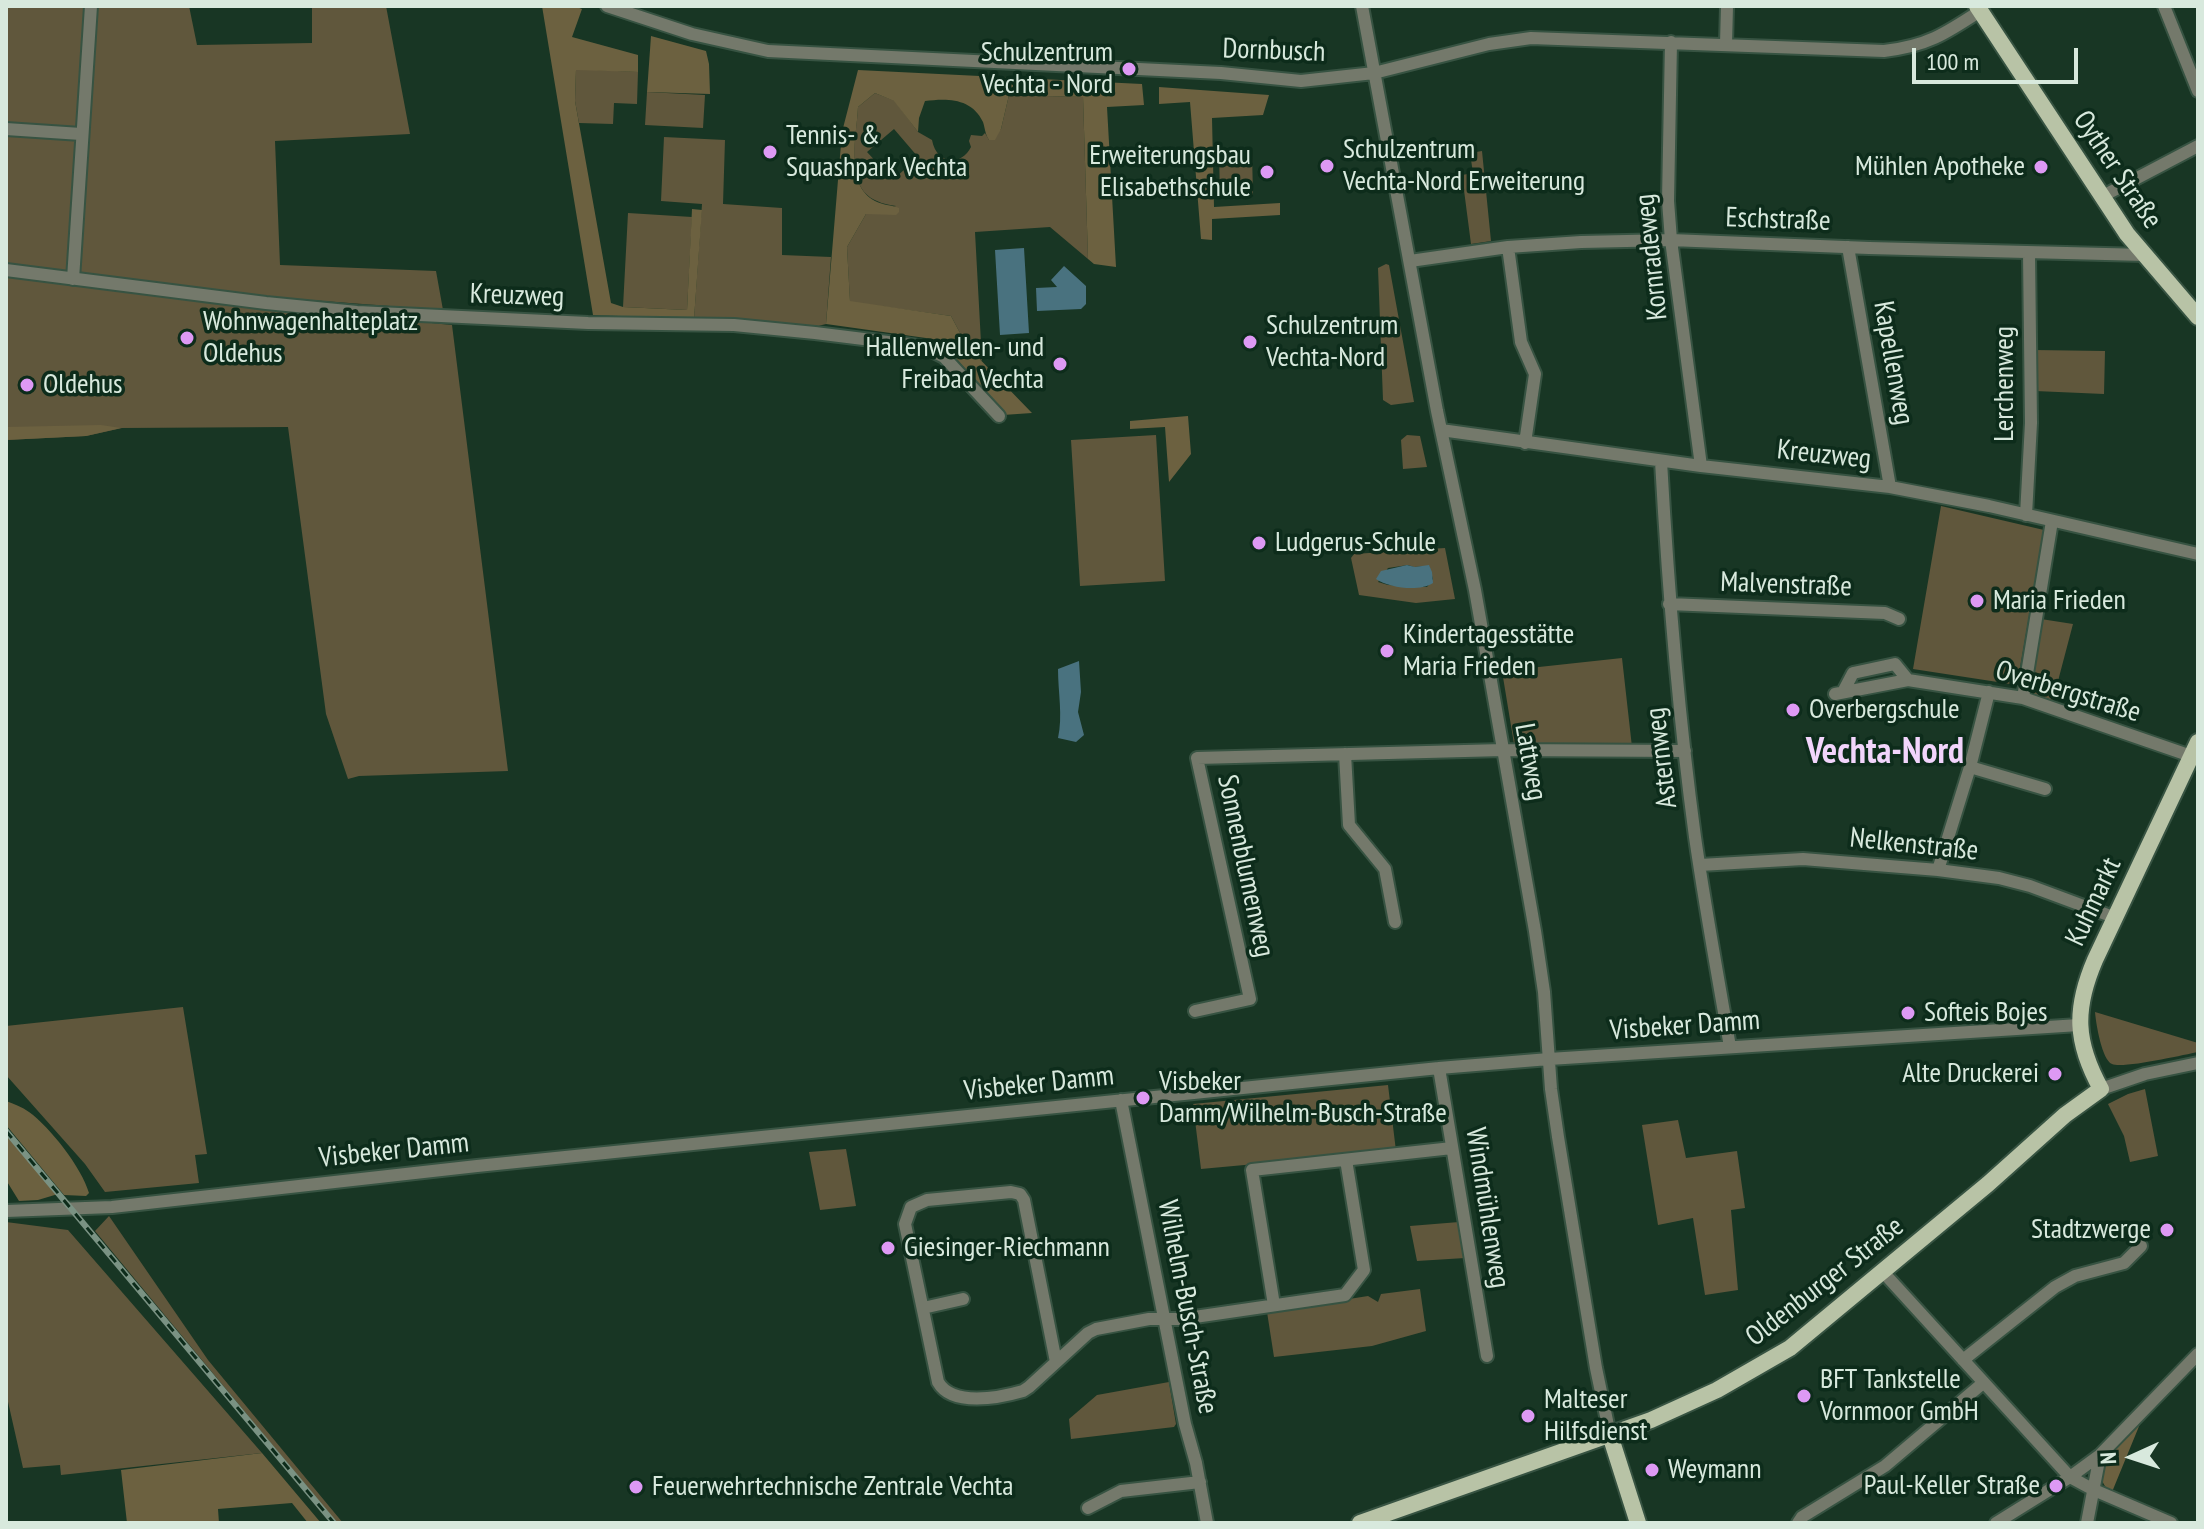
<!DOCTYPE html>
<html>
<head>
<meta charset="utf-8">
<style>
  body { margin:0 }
  #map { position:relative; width:2204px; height:1529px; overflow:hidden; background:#183624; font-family:"PT Sans Narrow",sans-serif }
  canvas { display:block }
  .frame { position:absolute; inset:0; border:8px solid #d8e9dd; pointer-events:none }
  .north { position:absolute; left:2092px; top:1417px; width:80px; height:80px; -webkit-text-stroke:6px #0d2c1b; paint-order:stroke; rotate:267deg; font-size:22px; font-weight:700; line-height:32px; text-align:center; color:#d8e9dd }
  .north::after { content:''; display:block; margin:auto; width:28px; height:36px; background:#d8e9dd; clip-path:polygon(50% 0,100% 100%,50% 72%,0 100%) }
  .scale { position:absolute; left:1912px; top:48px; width:166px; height:36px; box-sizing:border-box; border:4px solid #d8e9dd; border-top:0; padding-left:10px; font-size:24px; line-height:28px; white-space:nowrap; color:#d8e9dd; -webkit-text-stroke:6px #0d2c1b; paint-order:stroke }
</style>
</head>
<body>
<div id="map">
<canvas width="2204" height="1529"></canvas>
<div class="frame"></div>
<div class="north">N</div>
<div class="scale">100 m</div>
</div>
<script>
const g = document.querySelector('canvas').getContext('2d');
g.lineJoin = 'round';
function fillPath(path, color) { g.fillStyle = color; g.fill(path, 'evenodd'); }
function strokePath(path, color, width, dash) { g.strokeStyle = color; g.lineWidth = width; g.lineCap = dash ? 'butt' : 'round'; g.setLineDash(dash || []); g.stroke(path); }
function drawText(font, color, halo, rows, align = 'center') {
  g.font = font + ' "PT Sans Narrow",sans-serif'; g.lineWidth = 7; g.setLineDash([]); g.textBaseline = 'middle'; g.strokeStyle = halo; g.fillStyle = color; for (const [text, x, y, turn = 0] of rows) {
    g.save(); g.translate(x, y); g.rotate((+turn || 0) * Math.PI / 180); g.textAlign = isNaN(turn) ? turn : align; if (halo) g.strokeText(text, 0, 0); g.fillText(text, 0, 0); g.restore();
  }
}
const green = new Path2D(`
  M 6,6 L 189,6 L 197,45 L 312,43 L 312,6 L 386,6 L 410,134 L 275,141 L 280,265 L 436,271 L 443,310 L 269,297 L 271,307 L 452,325 L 508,771 L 359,776 L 348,779 L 326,714 L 288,427 L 122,428 L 86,436 L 6,440 Z
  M 576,69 L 638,72 L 637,104 L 614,103 L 613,124 L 579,123 L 575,101 Z
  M 647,92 L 705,95 L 703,128 L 645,125 Z
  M 875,93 L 895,101 L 918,132 L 932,140 C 936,163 960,168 971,147 L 969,141 L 971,135 L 982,136 L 985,133 L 989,140 L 1001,129 L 1009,95 L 1083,97 L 1088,259 L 1050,227 L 975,232 L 982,361 L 967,346 L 951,316 L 850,302 L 847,247 L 866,214 L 878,213 L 896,206 C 890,205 883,204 877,201 C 843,187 857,135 858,107 ZM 894,129 L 918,157 L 893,180 L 867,152 Z
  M 664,137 L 725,140 L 723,204 L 782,208 L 782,255 L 831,257 L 826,324 L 818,326 L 730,319 L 694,319 L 702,204 L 661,201 Z
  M 1482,151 L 1491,241 L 1471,244 L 1462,175 L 1473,173 L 1470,153 Z
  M 1252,152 L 1253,196 L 1220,197 L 1219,153 Z
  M 628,213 L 692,217 L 687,310 L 623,307 Z
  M 1386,264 L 1389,265 L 1414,402 L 1391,405 L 1383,400 L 1378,268 Z
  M 2034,350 L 2105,351 L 2104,394 L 2035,391 Z
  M 1156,435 L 1165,581 L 1080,586 L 1071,440 Z
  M 1407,435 L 1420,436 L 1427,467 L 1403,469 L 1401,440 Z
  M 1941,506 L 2044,530 L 2017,685 L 1913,669 Z
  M 1445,548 L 1455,599 L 1416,603 L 1359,595 L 1351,558 L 1354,554 ZM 1408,565 L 1414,567 L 1429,566 L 1433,579 L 1427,587 L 1388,585 L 1378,582 L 1388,568 Z
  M 2041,619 L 2073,624 L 2053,700 L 2029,694 Z
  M 1622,658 L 1632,747 L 1514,744 L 1502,671 Z
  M 183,1007 L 207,1154 L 195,1155 L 199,1183 L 105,1192 L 85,1164 L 6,1075 L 6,1026 Z
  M 2095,1012 L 2198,1043 L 2198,1052 C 2183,1055 2122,1069 2112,1064 C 2102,1060 2096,1024 2095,1012 Z
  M 1388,1085 L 1396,1151 L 1201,1169 L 1193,1104 Z
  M 2145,1089 L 2158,1156 L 2130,1162 L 2124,1136 L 2108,1104 L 2128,1094 Z
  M 1678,1120 L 1686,1158 L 1737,1151 L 1745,1208 L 1731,1210 L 1738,1290 L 1705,1295 L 1693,1218 L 1658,1225 L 1642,1125 Z
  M 846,1149 L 856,1206 L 820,1210 L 809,1152 Z
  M 109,1216 L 208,1360 L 343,1523 L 337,1523 L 95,1231 Z
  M 6,1222 L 68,1230 L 262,1453 L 61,1475 L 60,1465 L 23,1468 L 6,1393 Z
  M 1459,1222 L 1465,1258 L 1417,1261 L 1410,1226 Z
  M 1420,1289 L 1426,1331 L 1372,1346 L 1274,1357 L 1267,1312 L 1368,1296 L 1378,1302 L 1381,1294 Z
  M 1169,1382 L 1176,1424 L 1174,1427 L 1071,1439 L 1069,1419 L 1097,1395 Z`);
const forest = new Path2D(`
  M 542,6 L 574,6 L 582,9 L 572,37 L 638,55 L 638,72 L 576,70 L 575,101 L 611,303 L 623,307 L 687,310 L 692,209 L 702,210 L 694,319 L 593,315 Z
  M 651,36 L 706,51 L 709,64 L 710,94 L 647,92 Z
  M 858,70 L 1142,84 L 1144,105 L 1107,107 L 1116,267 L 1094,264 L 1088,259 L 1083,97 L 1009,95 L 1001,129 L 995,140 L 989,140 C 985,134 985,128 983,122 C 972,98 947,98 925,101 L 919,118 L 918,132 L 894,101 L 875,93 L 858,107 C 857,136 844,184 875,201 C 882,205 892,205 899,208 L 899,212 L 896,215 L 866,214 L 847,247 L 850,301 L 951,316 L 967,346 L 1032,413 L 1003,415 L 947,347 L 933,339 L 826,324 L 842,132 Z
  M 1159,87 L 1269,95 L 1263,115 L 1212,118 L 1214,207 L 1280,203 L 1280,215 L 1212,219 L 1212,240 L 1201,239 L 1190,102 L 1159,104 Z
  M 1188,416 L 1191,454 L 1169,482 L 1165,427 L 1130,429 L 1130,421 Z
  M 101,425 L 121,428 L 86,436 L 6,440 L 6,427 Z
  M 6,1101 C 14,1104 22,1107 29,1112 C 50,1127 82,1168 89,1193 L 86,1196 L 64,1195 L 6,1125 Z
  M 6,1132 L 58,1194 L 38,1200 L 19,1201 L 6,1180 Z
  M 2142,1419 L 2112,1492 C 2082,1474 2128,1435 2142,1419 Z
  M 262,1453 L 321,1523 L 308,1523 L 292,1503 L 218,1509 L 219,1523 L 127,1523 L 121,1470 Z`);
const water = new Path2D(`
  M 1024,248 L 1029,333 L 1000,335 L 995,250 Z
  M 1064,266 L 1086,286 L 1086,304 L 1081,309 L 1037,311 L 1036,288 L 1057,287 L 1051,280 Z
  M 1407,565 L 1415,567 L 1429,565 L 1432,572 L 1433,583 C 1420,592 1389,588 1376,579 L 1381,571 Z
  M 1079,661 L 1081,692 L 1078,712 L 1084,735 L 1076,742 L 1058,738 C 1063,716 1058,692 1058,669 Z`);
const minor = new Path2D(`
  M 607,6 L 692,34 L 768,51 L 1221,73 L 1301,81 L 1374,73 L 1489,44 L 1531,38 L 1884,51 C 1927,46 1945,34 1980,11
  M 1362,6 L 1437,411 L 1475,590 L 1535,931 L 1544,992 L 1551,1089 L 1558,1137 L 1596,1368 L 1610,1435
  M 2164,6 L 2198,91
  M 1671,42 L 1668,201 L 1671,240 L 1701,466
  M 1726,44 L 1727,6
  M 6,129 L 81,134
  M 2101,197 L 2198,146
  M 1508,247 L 1521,342 L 1535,374 L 1525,443
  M 1848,247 L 1890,487
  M 1410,261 L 1508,247 L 1581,242 L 1671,240 L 1869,248 L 2145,255
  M 6,270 L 266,303 L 357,312 L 588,323 L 734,325 L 815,333 L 904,344 L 924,347 L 944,357 L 999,416
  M 73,279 L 91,6
  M 1441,430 L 1701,466 L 1890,487 L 1989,506 L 2198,554
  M 1661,461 C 1668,587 1678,712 1695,837 C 1705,907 1718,977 1730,1047
  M 2026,515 L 2031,423 L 2029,253
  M 1669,604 L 1885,613 L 1899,619
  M 1843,692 L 1853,673 L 1895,664 L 1908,680
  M 1835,694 L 1908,680 L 2023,698 L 2191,756
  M 2023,698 L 2052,521
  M 1345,754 L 1349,825 L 1385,869 L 1395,922
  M 1970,767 L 2045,789
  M 1700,865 L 1803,859 L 1938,870 L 1999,878 L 2030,886 L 2116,918
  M 1938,870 L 1970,767 L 1989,692
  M 1195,1011 L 1250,999 L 1197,758 L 1503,750 L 1685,751
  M 1439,1068 L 1487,1356
  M 2101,1089 L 2145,1074 L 2198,1063
  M 1121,1100 L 1185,1424 L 1196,1463 L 1207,1523
  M 6,1211 L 112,1207 L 477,1166 L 1439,1068 L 1549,1059 L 2079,1025
  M 1883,1272 L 2070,1477 L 2094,1490 L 2171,1523
  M 1274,1305 L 1252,1170 L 1452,1148
  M 923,1308 L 963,1299
  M 1963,1360 L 2055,1287 L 2075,1276 L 2124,1263 L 2141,1246
  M 1056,1362 L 1024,1200 L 1020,1194 L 1011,1192 L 927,1200 L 911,1207 L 905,1224 L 938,1382 C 952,1407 999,1398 1023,1391 L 1029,1387 L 1088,1333 L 1096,1329 L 1149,1319 L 1181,1319 L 1345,1295 L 1364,1270 L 1346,1160
  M 1088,1508 L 1121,1491 L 1200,1482
  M 1798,1523 L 1802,1517 L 1885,1466 L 1983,1383
  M 1996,1523 L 2070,1477 L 2100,1455 L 2198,1354
  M 2087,1523 L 2100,1455`);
const major = new Path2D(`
  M 1977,6 L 2127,234 L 2198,317
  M 1610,1435 L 1638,1523
  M 1360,1523 L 1651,1420 L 1717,1390 L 1790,1348 L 1988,1184 L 2065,1115 L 2101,1089 C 2075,1042 2074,1009 2095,960 L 2198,742`);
const rail = new Path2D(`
  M 6,1131 L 334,1523`);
const markers = [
  [1129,69,8,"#dd99f4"],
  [770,152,8,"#dd99f4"],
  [1327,166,8,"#dd99f4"],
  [2041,167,8,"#dd99f4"],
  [1267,172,8,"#dd99f4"],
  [187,338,8,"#dd99f4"],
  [1250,342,8,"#dd99f4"],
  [1060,364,8,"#dd99f4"],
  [27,385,8,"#dd99f4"],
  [1259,543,8,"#dd99f4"],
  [1977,601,8,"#dd99f4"],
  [1387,651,8,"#dd99f4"],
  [1793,710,8,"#dd99f4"],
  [1908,1013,8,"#dd99f4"],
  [2055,1074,8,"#dd99f4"],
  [1143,1098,8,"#dd99f4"],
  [2167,1230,8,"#dd99f4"],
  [888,1248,8,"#dd99f4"],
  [1804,1396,8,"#dd99f4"],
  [1528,1416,8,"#dd99f4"],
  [1652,1470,8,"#dd99f4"],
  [2056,1486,8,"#dd99f4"],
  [636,1487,8,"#dd99f4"]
];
const streetNames = [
  ["Dornbusch",1274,51,2],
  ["Oyther Straße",2117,170,56],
  ["Eschstraße",1778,220,2],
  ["Kornradeweg",1652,257,-96],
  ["Kreuzweg",517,296,2],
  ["Kapellenweg",1893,363,80],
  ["Lerchenweg",2005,384,-90],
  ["Kreuzweg",1824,455,6],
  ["Malvenstraße",1786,585,2],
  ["Overbergstraße",2068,692,17],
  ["Asternweg",1662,758,-97],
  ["Lattweg",1530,762,80],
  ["Nelkenstraße",1914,845,6],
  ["Sonnenblumenweg",1245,866,78],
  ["Kuhmarkt",2094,902,-65],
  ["Visbeker Damm",1685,1026,-4],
  ["Visbeker Damm",1039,1084,-6],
  ["Visbeker Damm",394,1151,-6],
  ["Windmühlenweg",1487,1208,81],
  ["Oldenburger Straße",1825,1282,-38],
  ["Wilhelm-Busch-Straße",1187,1307,79]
];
const poiNames = [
  ["Schulzentrum",1113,53,"right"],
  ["Vechta - Nord",1113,85,"right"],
  ["Tennis- &",786,136],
  ["Squashpark Vechta",786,168],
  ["Schulzentrum",1343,150],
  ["Vechta-Nord Erweiterung",1343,182],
  ["Erweiterungsbau",1251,156,"right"],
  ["Elisabethschule",1251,188,"right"],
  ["Mühlen Apotheke",2025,167,"right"],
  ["Wohnwagenhalteplatz",203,322],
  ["Oldehus",203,354],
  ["Schulzentrum",1266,326],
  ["Vechta-Nord",1266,358],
  ["Hallenwellen- und",1044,348,"right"],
  ["Freibad Vechta",1044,380,"right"],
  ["Oldehus",43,385],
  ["Ludgerus-Schule",1275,543],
  ["Maria Frieden",1993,601],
  ["Kindertagesstätte",1403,635],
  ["Maria Frieden",1403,667],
  ["Overbergschule",1809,710],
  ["Softeis Bojes",1924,1013],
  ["Alte Druckerei",2039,1074,"right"],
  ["Visbeker",1159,1082],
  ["Damm/Wilhelm-Busch-Straße",1159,1114],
  ["Stadtzwerge",2151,1230,"right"],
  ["Giesinger-Riechmann",904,1248],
  ["BFT Tankstelle",1820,1380],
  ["Vornmoor GmbH",1820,1412],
  ["Malteser",1544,1400],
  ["Hilfsdienst",1544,1432],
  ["Weymann",1668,1470],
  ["Paul-Keller Straße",2040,1486,"right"],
  ["Feuerwehrtechnische Zentrale Vechta",652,1487]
];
const districtNames = [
  ["Vechta-Nord",1885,753]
];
fillPath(green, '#60573c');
fillPath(forest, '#6c6140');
fillPath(water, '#49727f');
strokePath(minor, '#375342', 16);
strokePath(major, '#375342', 20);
strokePath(minor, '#74796b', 12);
strokePath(major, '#b8c3a6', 16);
strokePath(rail, '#7a9283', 6);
strokePath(rail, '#0d2c1b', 3, [9]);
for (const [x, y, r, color] of markers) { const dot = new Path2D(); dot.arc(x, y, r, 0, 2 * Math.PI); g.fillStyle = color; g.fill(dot); strokePath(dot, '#0d2c1b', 3); }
drawText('28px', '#d8e9dd', '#0d2c1b', streetNames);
drawText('28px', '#d8e9dd', '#0d2c1b', poiNames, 'left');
drawText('bold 36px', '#f2d5fc', '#0d2c1b', districtNames);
</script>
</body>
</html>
